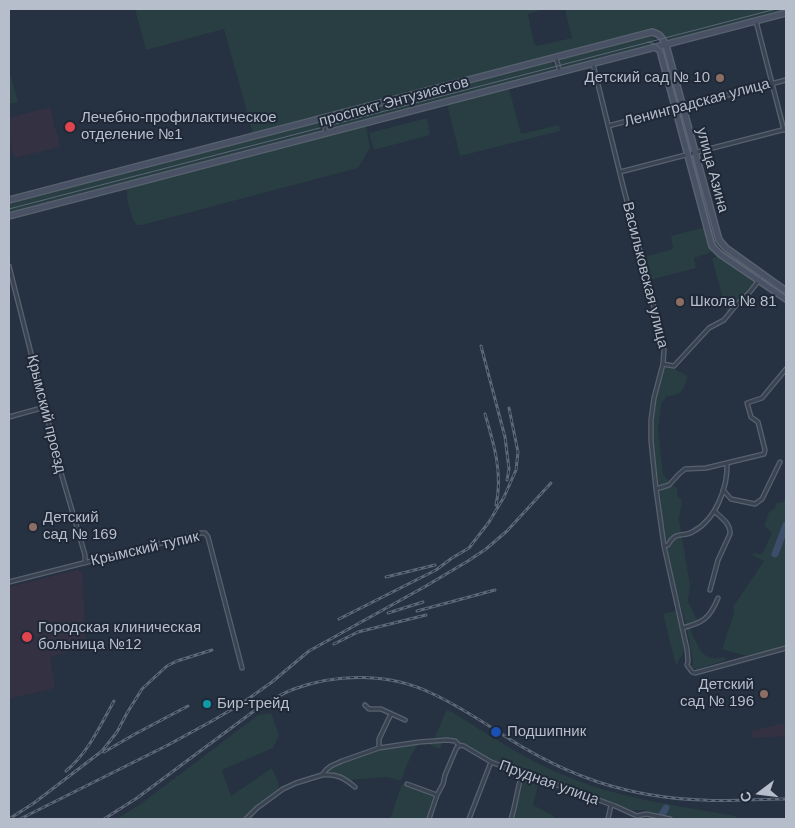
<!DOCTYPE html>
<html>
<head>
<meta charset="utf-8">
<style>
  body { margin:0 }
  #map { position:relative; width:795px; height:828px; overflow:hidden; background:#263141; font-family:Helvetica,sans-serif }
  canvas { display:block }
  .frame { position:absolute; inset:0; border:10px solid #b7becb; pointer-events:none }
  .north { position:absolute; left:735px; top:768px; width:50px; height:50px; -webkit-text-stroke:4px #1f2836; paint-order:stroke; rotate:255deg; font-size:14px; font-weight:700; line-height:20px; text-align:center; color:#b7becb }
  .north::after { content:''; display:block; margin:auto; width:18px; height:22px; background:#b7becb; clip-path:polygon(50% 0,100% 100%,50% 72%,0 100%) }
</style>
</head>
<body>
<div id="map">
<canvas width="795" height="828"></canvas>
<div class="frame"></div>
<div class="north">С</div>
</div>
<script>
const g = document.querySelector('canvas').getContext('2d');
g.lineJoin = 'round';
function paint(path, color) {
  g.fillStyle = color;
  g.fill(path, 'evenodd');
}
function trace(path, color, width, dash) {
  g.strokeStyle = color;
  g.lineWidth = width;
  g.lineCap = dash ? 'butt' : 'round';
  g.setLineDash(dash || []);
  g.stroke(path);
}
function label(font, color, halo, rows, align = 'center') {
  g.font = font + ' Helvetica,sans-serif';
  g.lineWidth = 4;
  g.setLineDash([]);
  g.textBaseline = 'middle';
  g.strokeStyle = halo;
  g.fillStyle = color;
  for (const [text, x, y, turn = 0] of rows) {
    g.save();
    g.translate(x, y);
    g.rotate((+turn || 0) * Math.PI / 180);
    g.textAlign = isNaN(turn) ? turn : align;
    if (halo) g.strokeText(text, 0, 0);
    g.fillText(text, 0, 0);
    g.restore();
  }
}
paint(new Path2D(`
  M50,107L60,147L14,158L9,135V118Z
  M77,570L82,572L86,646L50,657L55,688L9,699V587Z
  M786,723V736L752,738L751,731Z`), '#343242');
paint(new Path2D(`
  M135,9H543L528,14L534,43L537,46L572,38L565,9H786V10L671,41C664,37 663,28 653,28L253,133L224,29L146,50Z
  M648,36C655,37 656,41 652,46L565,68H562L559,62L562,59Z
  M551,62L554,64L555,68L553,71L332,128L328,127L326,123L329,120Z
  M9,69L18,102L9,104Z
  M509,88L521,134L559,125L560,131L460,156L447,104Z
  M427,118L430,135L374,150L369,133Z
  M317,123L320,125L321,128L319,131L9,213V203Z
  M366,125L370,148L359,167L354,169L142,225H137C131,219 126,198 127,189L132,187Z
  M705,227L715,251L694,258L696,268L650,280L644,257L673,249L671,236Z
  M719,255L755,280L756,282L748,292L727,313L712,259Z
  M666,362L673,364L676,370L688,376C683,389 683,396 667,396L661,404L658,430L663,474L672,485L678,489L677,496L682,500L679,519L690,585L688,601L698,622L686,624L674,583L666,544L653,441L652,420L656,400Z
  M786,497V646L746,656L722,649L734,613L733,607L764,561L752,555L754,553L760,554L763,552L772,533L764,526L769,512L775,508L776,503L783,502Z
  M675,611L677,612L685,649L676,666L663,614Z
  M687,629H690C695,638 700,657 712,658C715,659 721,657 724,657L726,659L723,661L697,669L693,668L692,664L693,662Z
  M447,709C487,733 528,762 571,778C623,799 680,806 735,816L739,819H664L651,817L647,810H631L578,792L546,779L520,771L487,758L455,740L447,738L434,739Z
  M271,713L279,735L273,748L222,770L231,796L272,768L278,782L279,787L277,791L255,807L243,819H117L142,803L258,715Z
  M443,741L440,749C435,747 424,742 420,744C413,746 404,774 401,781L388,777L350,780L336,774L326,772V771L332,766L343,762L378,750L412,743Z
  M524,776L539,781L533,805L554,816L553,819H511L522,777Z
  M402,784L434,794L435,797L428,819H390Z`), '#283e42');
trace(new Path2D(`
  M775,554L786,525
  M662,819L661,816L666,808`), '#3b4d6a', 7);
const street = new Path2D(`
  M756,21L784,130
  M556,58L560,72
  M593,64L623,186L648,282L664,350L663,364L654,398L651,420V441L656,489L664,546L687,649L688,661L687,665L692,672L695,673L786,648
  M323,118L326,133
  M608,126L786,80
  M620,172L786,129
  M9,266L62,476L85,555V563
  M663,364L674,366L709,328L724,320L737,304L749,293L760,279
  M9,417L45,407
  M656,489L669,485L679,474L685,469L706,468L764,454L765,450L758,422L751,417L747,403L762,398L786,369
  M723,490L731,499L755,504L762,499L780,462
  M664,546L668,545C677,529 682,539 694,531C716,519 728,487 727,463
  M9,582L201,533H205L208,537L242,668
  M710,590L718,560L730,534C731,524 721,517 714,511
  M682,628C703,623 710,618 718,598
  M365,705L369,709H381L405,720
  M379,748V739L391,714
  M322,775C337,774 343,777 355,787
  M407,784L437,795
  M246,819L257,808L283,789L296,783L322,775L326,770L331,766L342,761L379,748L419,742L447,740L455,741L459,745L464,746L491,762L522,774L546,781L615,806L637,816L646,814L670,819
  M429,819L437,795L443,784L445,775L456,749L459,745
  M469,819L491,762
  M511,819C516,804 517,789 522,774
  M608,819L611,805`);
const secondary = new Path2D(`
  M656,48L660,50L661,54L712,246L720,254L786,299
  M9,200L652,32C660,34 662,37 666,45L719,240L726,248L786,291
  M9,216L786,13`);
trace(street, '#58616e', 5.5);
trace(secondary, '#58616e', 8);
trace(street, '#3a4351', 3);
trace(secondary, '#485264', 5);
trace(new Path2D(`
  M648,42C656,44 661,47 664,54L714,242L722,252L786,296
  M9,209L776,9`), '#5c6778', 1);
const rail = new Path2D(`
  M481,346L505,437L509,469L507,480
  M485,414C494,444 503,474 496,505
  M386,577L435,565
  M417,611L495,590
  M388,613L423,602
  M339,619L436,570L452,558L469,548L489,522L504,497L516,470L518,452L509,408
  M334,644L358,632L426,615
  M104,752L135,734L188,706
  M66,771C88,753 100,726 114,701
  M9,819L34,803L102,751L117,732L127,713L142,689L157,675L167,666L177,661L212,650
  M20,819L168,745L212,721L241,704L272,682L309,651L426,586L468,561L486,549L507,531L551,483
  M104,819L137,798L254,711C267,703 280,694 294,689C337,673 390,673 431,693C462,707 490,727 519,745C544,760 571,773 598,782C632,793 667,799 703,800C731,802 758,799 786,799`);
trace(rail, '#5c6778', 3);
trace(rail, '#1f2836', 1, [4]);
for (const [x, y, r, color] of [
  [720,78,5,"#8d6e63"],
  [70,127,6,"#e0444e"],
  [680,302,5,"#8d6e63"],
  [33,527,5,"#8d6e63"],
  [27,637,6,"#e0444e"],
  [764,694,5,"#8d6e63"],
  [207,704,5,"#0f9aa8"],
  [496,732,6,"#1a4fb4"]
]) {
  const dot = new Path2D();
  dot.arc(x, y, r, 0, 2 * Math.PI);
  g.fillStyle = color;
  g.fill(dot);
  trace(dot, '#1f2836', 2);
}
label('15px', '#b7becb', '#1f2836', [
  ["Детский сад № 10",710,78,"right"],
  ["Лечебно-профилактическое",81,118],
  ["отделение №1",81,135],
  ["Школа № 81",690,302],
  ["Детский",43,518],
  ["сад № 169",43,535],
  ["Городская клиническая",38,628],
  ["больница №12",38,645],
  ["Детский",754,685,"right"],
  ["сад № 196",754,702,"right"],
  ["Бир-трейд",217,704],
  ["Подшипник",507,732]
], 'left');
label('15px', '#b7becb', '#1f2836', [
  ["проспект Энтузиастов",394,102,-15],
  ["Ленинградская улица",697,103,-15],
  ["улица Азина",712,170,75],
  ["Васильковская улица",645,275,76],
  ["Крымский проезд",46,414,76],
  ["Крымский тупик",145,549,-13],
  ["Прудная улица",549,783,20]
]);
</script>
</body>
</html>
